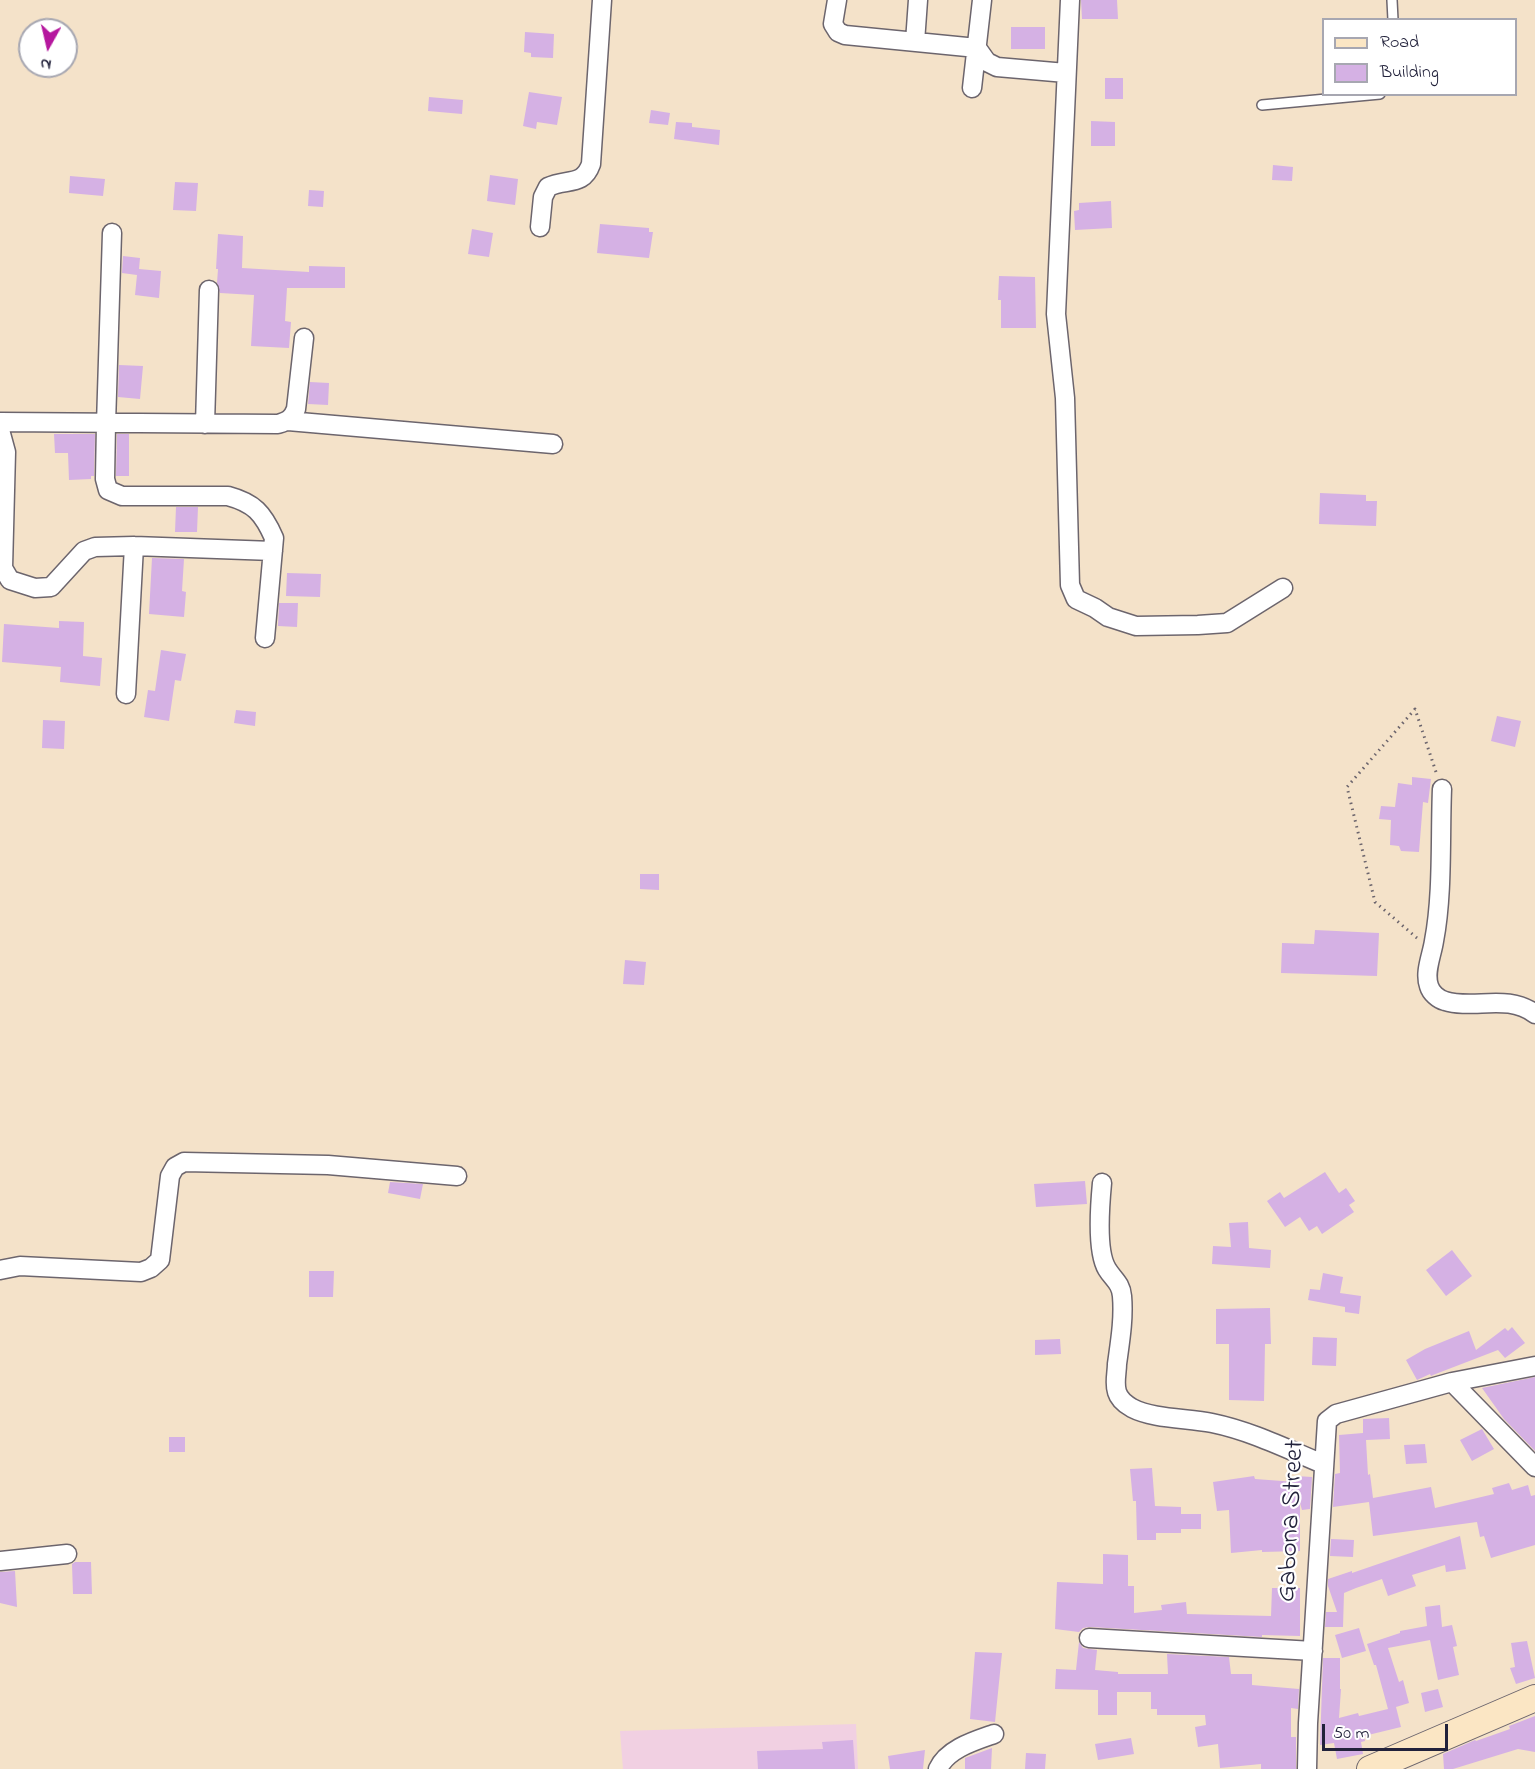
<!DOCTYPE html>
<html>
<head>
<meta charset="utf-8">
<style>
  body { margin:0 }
  #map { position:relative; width:1535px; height:1769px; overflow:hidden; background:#f4e2c9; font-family:"Indie Flower",sans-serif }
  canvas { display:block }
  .legend { position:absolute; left:1322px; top:18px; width:195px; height:78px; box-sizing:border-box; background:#fff; border:2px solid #a7a7b1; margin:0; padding:8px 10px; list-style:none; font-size:18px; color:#22223b }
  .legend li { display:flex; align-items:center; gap:12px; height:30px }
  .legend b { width:30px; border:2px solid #a7a7b1 }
  .north { position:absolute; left:18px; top:18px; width:60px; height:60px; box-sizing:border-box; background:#fff; border:2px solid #a7a7b1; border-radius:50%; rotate:188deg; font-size:16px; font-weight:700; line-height:24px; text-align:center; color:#22223b }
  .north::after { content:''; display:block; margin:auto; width:21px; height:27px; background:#b5179e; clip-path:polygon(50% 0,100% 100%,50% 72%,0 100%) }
  .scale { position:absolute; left:1322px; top:1724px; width:126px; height:27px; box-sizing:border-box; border:3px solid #22223b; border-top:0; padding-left:8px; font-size:18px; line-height:21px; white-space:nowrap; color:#22223b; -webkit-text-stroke:4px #fff; paint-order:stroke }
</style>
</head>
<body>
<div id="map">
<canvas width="1535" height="1769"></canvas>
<ul class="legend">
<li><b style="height:8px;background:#fbe6c4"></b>Road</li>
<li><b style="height:16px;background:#d5b1e4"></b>Building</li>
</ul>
<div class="north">N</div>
<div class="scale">50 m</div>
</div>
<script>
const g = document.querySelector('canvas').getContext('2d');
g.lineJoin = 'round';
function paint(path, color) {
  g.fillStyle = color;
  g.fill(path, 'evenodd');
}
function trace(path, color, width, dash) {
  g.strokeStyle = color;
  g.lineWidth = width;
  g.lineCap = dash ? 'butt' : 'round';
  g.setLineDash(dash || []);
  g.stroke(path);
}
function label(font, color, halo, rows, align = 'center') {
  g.font = font + ' "Indie Flower",sans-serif';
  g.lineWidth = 4.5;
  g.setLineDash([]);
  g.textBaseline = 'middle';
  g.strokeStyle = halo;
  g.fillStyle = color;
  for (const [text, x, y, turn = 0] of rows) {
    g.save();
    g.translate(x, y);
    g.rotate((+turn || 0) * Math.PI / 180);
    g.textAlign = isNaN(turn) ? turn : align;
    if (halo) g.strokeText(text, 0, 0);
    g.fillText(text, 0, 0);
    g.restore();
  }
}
paint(new Path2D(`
  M856,1724L858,1769H623L620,1731Z`), '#f1d0e2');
paint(new Path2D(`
  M1081,0H1117L1118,19H1082Z
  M1011,27H1045V49H1011Z
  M525,32L554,34L553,58L531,57V53L524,52Z
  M1105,78H1123V99H1105Z
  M529,92L562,97L557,125L537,122L536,129L523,126Z
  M429,97L463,100L462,114L428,111Z
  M651,110L670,113L668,125L649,123Z
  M1091,121L1115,122V146H1091Z
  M676,122L692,123V127L720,130L719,145L674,139Z
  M1273,165L1293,167L1292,181L1272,180Z
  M490,175L518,179L515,205L487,201Z
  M70,176L105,179L103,196L69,193Z
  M175,182L198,183L196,211L173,210Z
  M309,190L324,191L323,207L308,206Z
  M1111,201L1112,228L1075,230L1074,211L1079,210V203Z
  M600,224L649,228V232H653L649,258L597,253Z
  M472,229L493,233L489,257L468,254Z
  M218,234L243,236L242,268L309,272V266L345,267V288H287L285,321L291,322L289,348L251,346L254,295L220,293L217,283L218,269H216Z
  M123,256L140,258L139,269L161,271L159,298L135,295L137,275L122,273Z
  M999,276L1035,277L1036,328H1001V300H998Z
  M119,365L143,366L140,399L118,397Z
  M310,382L329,383L328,405L308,404Z
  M54,434H95L94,476H91V479L69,480L68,453H55Z
  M117,434H129V476H116Z
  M1320,493L1366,495V501H1377L1376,526L1319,524Z
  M176,507H198L197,532H175Z
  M152,558L184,559L182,591L186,592L184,617L149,614Z
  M287,573L321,574L320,597L286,596Z
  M279,603H298L297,627L278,626Z
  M59,621L84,622L83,656L102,658L100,686L60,682L61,667L2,662L4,624L59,628Z
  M161,650L186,654L181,681L175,680L169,721L144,717L148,690L155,691Z
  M236,710L256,712L255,726L234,723Z
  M1497,716L1521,721L1515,747L1491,741Z
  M43,720L65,721L64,749L42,748Z
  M1412,777L1431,779L1428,803L1423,802L1419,852L1401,851L1399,846L1390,845L1391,820L1379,819L1381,806L1395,807L1398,783L1412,785Z
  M640,874H659V890L640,889Z
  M1315,930L1379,933L1377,976L1281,973L1282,943L1314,944Z
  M625,960L646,962L644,985L623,984Z
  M1325,1172L1339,1193L1346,1188L1355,1201L1349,1205L1354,1212L1322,1234L1317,1226L1309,1231L1300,1217L1285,1227L1267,1201L1280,1192L1284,1198Z
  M1085,1181L1087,1204L1036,1207L1034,1184Z
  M390,1182L423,1184L420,1199L388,1193Z
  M1248,1222L1249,1248L1271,1250L1270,1268L1212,1264L1213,1246L1231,1247L1229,1223Z
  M1452,1250L1472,1276L1446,1296L1426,1270Z
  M309,1271H334L333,1297H309Z
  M1323,1273L1343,1277L1340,1293L1361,1296L1359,1314L1345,1312V1307L1308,1300L1310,1289L1320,1290Z
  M1270,1308L1271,1344H1265L1264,1401L1229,1400V1344H1216V1309Z
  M1512,1327L1525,1343L1505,1358L1498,1350L1433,1375L1431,1376L1430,1374L1417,1380L1406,1360L1425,1349L1469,1331L1476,1350L1505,1328L1508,1331Z
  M1313,1337L1337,1338L1336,1366L1312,1365Z
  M1060,1339L1061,1354L1035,1355V1340Z
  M1535,1377V1451L1504,1419L1482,1388Z
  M1389,1418L1390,1439L1366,1440L1368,1475L1370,1474L1373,1498L1431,1487L1435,1508L1494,1494L1492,1488L1509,1483L1512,1490L1528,1485L1531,1496L1535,1495V1545L1491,1558L1484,1536L1480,1537L1477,1522L1373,1536L1369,1502L1333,1507L1335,1474L1340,1473L1339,1435L1363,1433V1419Z
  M1482,1429L1494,1449L1472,1461L1460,1440Z
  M169,1437H185V1452H169Z
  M1425,1444L1427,1463L1406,1464L1404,1445Z
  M1152,1468L1155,1506L1181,1507V1514H1201V1529H1181V1533H1156V1540H1137L1136,1501H1133L1130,1469Z
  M1254,1476L1255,1479L1296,1482V1476L1312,1477L1310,1509L1302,1510L1300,1503V1551L1262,1552V1550L1231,1553L1229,1510L1217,1511L1213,1482Z
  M1460,1536L1466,1569L1446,1572L1445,1565L1412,1575L1416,1586L1388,1596L1382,1579L1356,1588L1344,1593L1343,1627H1325L1326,1612H1337L1328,1586V1579L1352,1571V1573Z
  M1331,1539L1354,1540L1353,1557L1330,1556Z
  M1103,1554L1128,1555V1586H1134V1613L1162,1610L1161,1605L1186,1602L1187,1614L1271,1616L1272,1588H1300V1636L1262,1635V1637L1090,1627L1083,1628L1079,1632L1055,1629L1057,1582L1103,1584Z
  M75,1562H91L92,1594H73L72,1564Z
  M15,1571L17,1607L0,1603V1572Z
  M1440,1605L1442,1627L1452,1625L1457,1646L1453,1647L1459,1675L1438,1680L1430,1640L1388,1648L1399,1682L1403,1680L1409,1703L1396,1707L1401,1727L1364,1736L1365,1741L1361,1742L1363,1754L1337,1759L1334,1743L1320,1745L1323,1658H1340V1689H1341L1339,1718L1358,1713L1359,1716L1388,1709L1376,1665H1374L1367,1644L1400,1633V1631L1427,1626L1425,1607Z
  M1359,1628L1366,1651L1342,1658L1335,1635Z
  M1527,1641L1535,1678L1516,1684L1510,1668L1515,1667L1511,1643Z
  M1079,1642L1083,1648L1097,1650L1095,1670L1118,1672V1674H1168L1167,1654L1229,1657L1231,1674H1252V1685L1299,1689L1298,1709L1291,1708V1737H1296V1769H1261V1764L1220,1768L1218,1744L1198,1747L1195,1727L1206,1725L1205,1715H1157V1709H1151V1692H1117V1715H1098V1690L1055,1689L1056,1669L1076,1670Z
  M975,1652L1002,1653L995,1722L970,1719Z
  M1438,1689L1443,1707L1425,1712L1421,1693Z
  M1535,1716V1752L1518,1749L1453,1769H1444L1443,1754L1475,1740L1476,1741L1510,1729L1509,1726Z
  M1131,1738L1134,1754L1098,1760L1095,1744Z
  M853,1740L855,1769H758L757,1751L823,1749L822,1742Z
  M992,1748L991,1769H965V1758Z
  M925,1750L923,1769H890L888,1756Z
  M1026,1753L1046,1754L1045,1769H1025Z`), '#d5b1e4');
const lane = new Path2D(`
  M1392,0L1393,20
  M1262,105L1380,94`);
const street = new Path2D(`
  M837,0L833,24L838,32L845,35L977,48L987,62L997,67L1066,73
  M1070,0L1056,314L1065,398L1070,585L1076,599L1095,608L1108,617L1136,626L1198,625L1227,623L1283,588
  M915,42L918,0
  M972,88L982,0
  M540,227L543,197L548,187C566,178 583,187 591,164L602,0
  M112,233L106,424L105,479L108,490L122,496H228C254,503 263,513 274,538L265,638
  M288,421L553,444
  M0,422L278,424C288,421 292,419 296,409L304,338
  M205,424L209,290
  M0,430L6,452L3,568L10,580L35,588L51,587L84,551L95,547L134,546L273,551
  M126,694L134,546
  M1442,789C1440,838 1443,894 1434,941C1432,955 1424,972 1429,986C1431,993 1438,999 1445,1001C1473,1010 1508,993 1535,1014
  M1102,1183C1100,1204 1096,1251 1107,1269C1113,1279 1121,1283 1122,1296C1124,1319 1120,1342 1117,1364C1117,1373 1114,1383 1117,1392C1119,1399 1125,1404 1132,1408C1153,1419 1188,1418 1212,1423C1251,1431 1287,1449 1323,1464
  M0,1270L20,1266L141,1272L151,1268L160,1260L170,1176L175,1167L184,1162L328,1165L457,1176
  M1452,1382L1535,1467
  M0,1561L67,1554
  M1089,1638L1313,1651
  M938,1769C947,1749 974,1741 994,1734
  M1307,1769L1308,1723L1327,1421L1336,1414L1452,1382L1535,1366`);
const secondary = new Path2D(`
  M1370,1769L1535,1698`);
trace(lane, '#6c656d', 12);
trace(street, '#6c656d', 21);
trace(secondary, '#6c656d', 28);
trace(new Path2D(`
  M1417,938L1375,902L1347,787L1415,709L1436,772`), '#6c656d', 3, [1.5, 4.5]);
trace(lane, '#fff', 9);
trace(street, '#fff', 18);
trace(secondary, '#fbe6c4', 26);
label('27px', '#22223b', '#fff', [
  ["Gabona Street",1293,1521,-87]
]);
</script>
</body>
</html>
